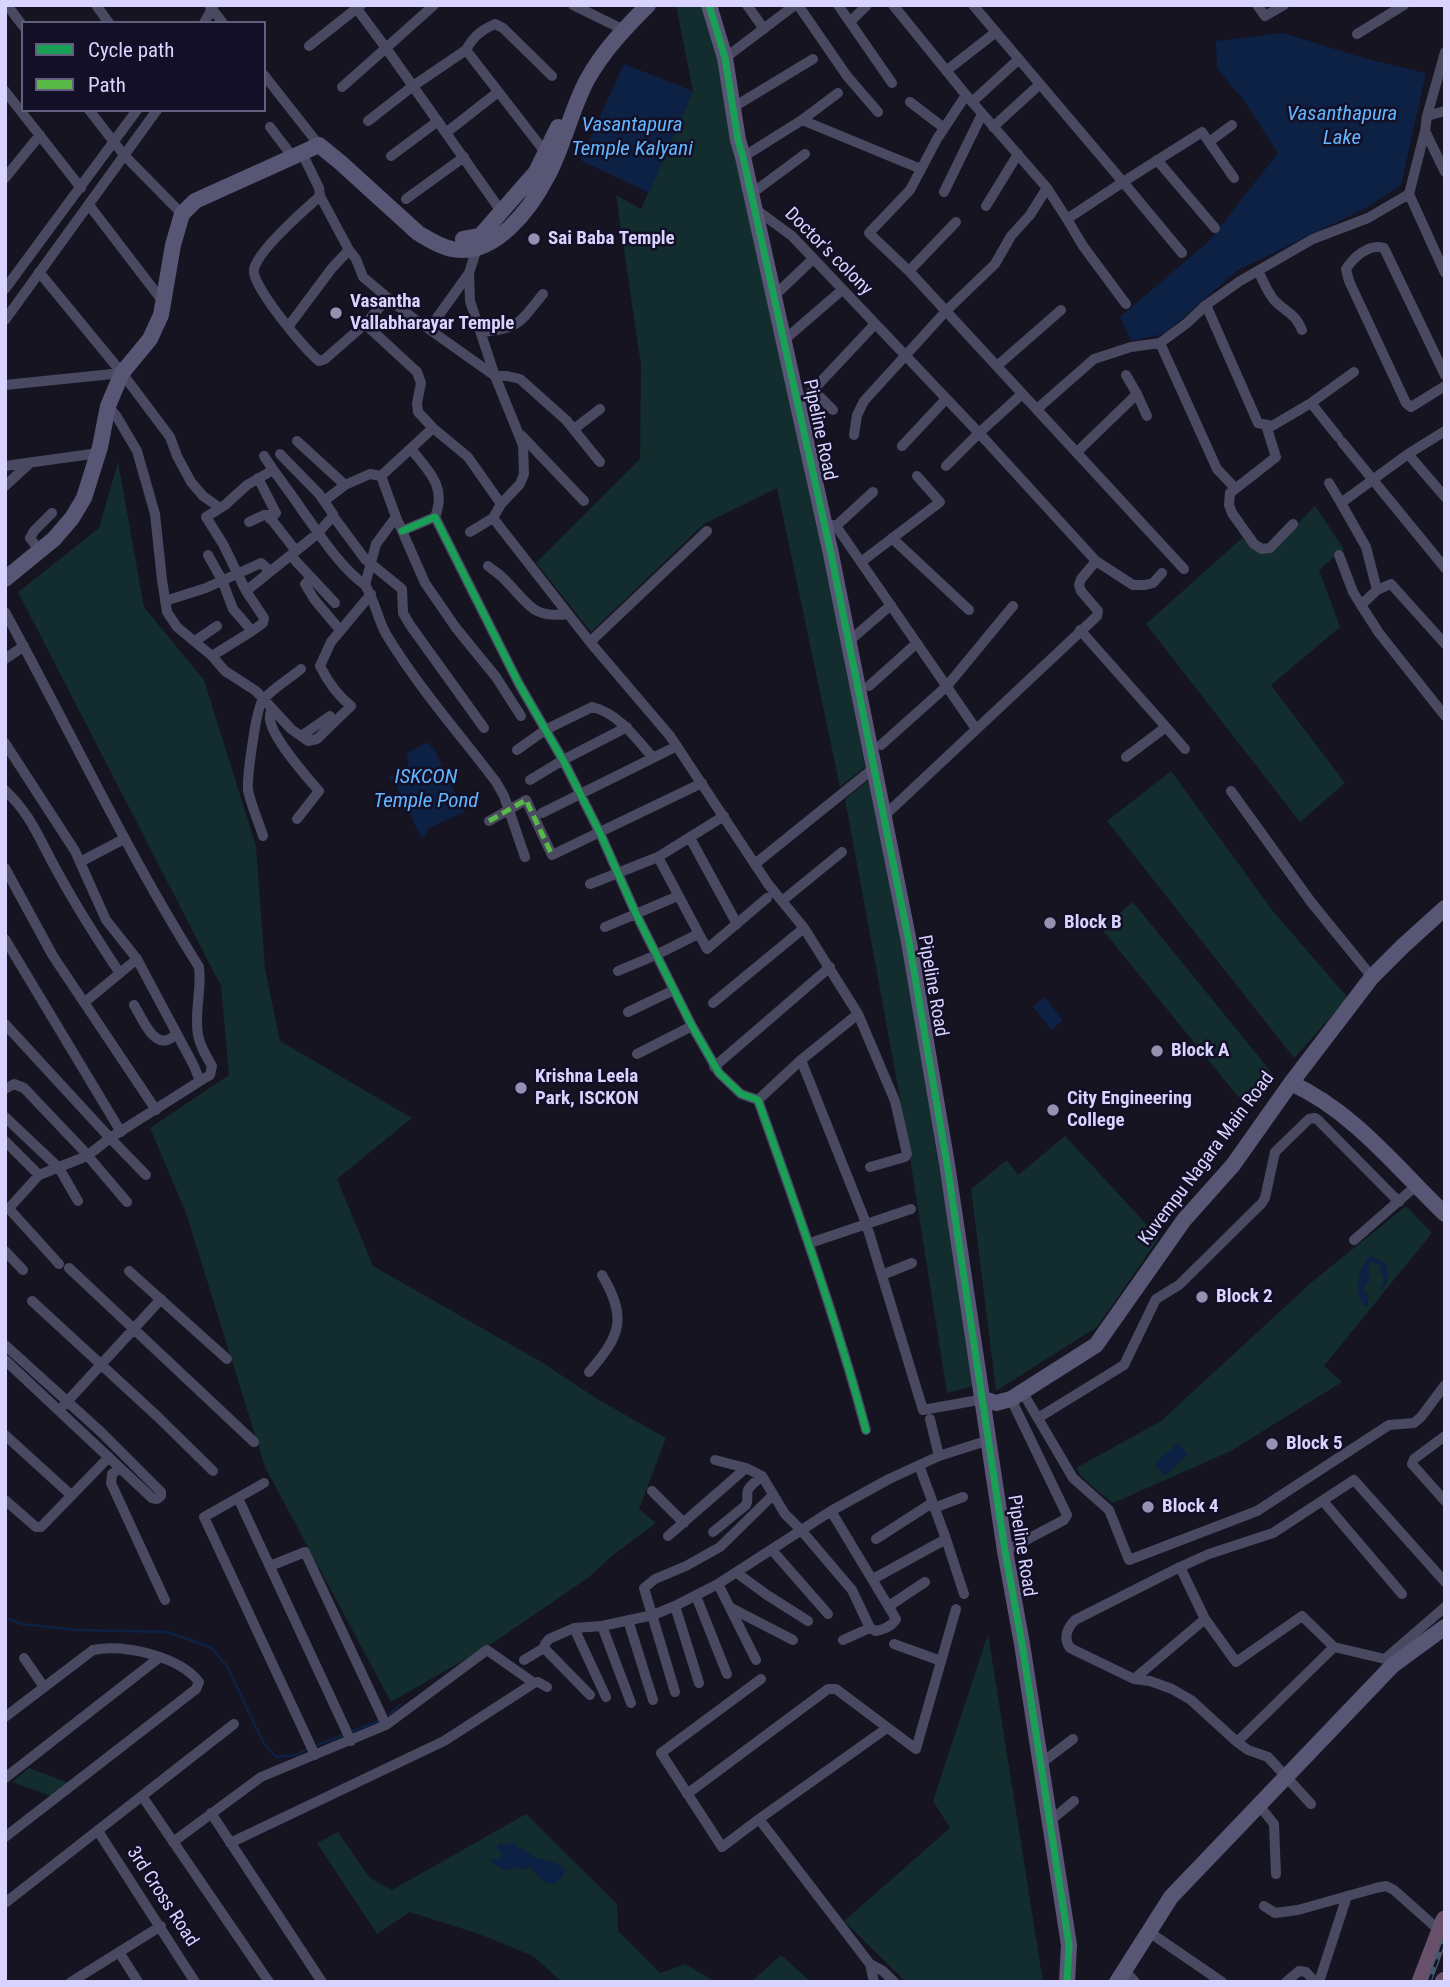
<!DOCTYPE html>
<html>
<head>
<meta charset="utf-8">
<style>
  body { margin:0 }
  #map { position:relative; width:1450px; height:1987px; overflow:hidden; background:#161421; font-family:"Roboto Condensed",sans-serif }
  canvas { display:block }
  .frame { position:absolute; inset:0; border:7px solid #d9d4ff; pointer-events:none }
  .legend { position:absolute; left:21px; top:21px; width:245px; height:91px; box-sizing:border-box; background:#130f26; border:2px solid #625e7d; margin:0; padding:9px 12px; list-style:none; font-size:21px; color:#d9d4ff }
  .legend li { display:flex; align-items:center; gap:14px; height:35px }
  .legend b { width:35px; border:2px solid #625e7d }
</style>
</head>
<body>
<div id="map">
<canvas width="1450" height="1987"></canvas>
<div class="frame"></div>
<ul class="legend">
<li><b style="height:9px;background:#1a9f57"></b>Cycle path</li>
<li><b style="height:9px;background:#58b947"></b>Path</li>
</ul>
</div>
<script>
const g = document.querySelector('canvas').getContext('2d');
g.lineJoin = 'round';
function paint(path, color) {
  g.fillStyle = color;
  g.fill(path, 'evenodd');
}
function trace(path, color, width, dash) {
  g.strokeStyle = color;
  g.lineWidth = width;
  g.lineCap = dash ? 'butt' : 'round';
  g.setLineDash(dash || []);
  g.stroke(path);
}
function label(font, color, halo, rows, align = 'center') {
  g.font = font + ' "Roboto Condensed",sans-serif';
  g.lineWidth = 5;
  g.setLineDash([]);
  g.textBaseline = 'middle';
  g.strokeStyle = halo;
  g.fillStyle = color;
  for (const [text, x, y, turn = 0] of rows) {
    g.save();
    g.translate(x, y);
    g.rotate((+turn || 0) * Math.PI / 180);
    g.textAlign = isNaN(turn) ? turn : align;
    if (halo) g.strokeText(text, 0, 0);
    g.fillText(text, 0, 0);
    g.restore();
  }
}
paint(new Path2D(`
  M676,5H705L807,461L865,767L840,787L777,488L704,524L591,632L536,563L640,459L641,365L616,195L641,209L693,91Z
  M118,462L144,607L204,680L256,846L265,969L280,1041L412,1118L337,1179L373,1266L543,1363L599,1400L666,1438L639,1509L656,1523L613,1555L589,1577L490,1645L391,1702L265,1467L186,1213L150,1128L229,1075L221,986L18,592L99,528Z
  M1315,506L1344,549L1319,570L1340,627L1271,685L1345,783L1300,822L1146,624L1250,531L1268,554Z
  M1171,771L1272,910L1348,998L1294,1058L1107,821Z
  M869,780L905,961L975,1386L947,1393L903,1114L845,799Z
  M1133,902L1272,1073L1240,1099L1101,928Z
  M1065,1136L1159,1238L1097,1327L996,1391L971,1189L1007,1160L1018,1175Z
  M1406,1206L1432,1233L1324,1366L1342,1382L1231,1451L1113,1503L1094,1488L1081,1476L1076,1468L1161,1421L1313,1281Z
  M988,1634L1043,1982H906L844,1921L950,1828L933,1801Z
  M29,1768L69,1783L51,1796L12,1782Z
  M526,1814L617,1904L618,1931L660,1973L685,1964L716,1982H562L533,1956L479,1934L410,1912L377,1934L317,1843L338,1832L370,1878L392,1890Z
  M781,1955L811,1982H751Z`), '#132c2d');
paint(new Path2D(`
  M1283,33L1367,59L1426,73L1401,185L1368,207L1238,270L1164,334L1131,341L1120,317L1209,241L1278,153L1243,99L1217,69L1216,41Z
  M624,64L693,91L649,193L580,160Z
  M427,742L434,749L464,812L429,828L422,840L395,783L389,776L400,777C407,771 411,763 406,754Z
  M1044,997L1063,1020L1052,1030L1033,1007Z
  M1370,1255L1386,1264L1388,1281L1382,1290L1380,1285L1383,1284V1275L1380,1274L1381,1266L1370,1262L1368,1272L1370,1273L1369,1282L1365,1283L1364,1293L1368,1294V1306H1364C1353,1290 1358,1270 1370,1255Z
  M1178,1443L1188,1454L1165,1476L1154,1464Z
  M515,1843L517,1848L524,1849L534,1857L556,1863L566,1869C555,1895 542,1882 531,1867L521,1870L516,1867L506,1871L494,1865L491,1859L498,1858L501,1855V1852L497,1850L498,1844Z`), '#0d2144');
trace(new Path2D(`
  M5,1618L22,1624L77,1630L167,1632L210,1647L227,1666L263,1742L276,1757L296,1755L307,1749
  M389,1715L400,1705
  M353,1731L379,1721
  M318,1745L343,1735`), '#0d2144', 2.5);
trace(new Path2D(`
  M7,5L23,26
  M96,5L109,23
  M209,5L223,23
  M434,5L386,48L501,211
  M573,5L624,30
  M747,5L764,29
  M798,5L847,76L878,112
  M838,5L892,83
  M893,5L966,95L937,139L910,190L869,233L909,271L1184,569
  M1257,5L1265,16L1284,5
  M850,22L867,5
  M204,23L214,5
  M1357,34L1404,5
  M309,46L361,5
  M1445,52L1427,116L1425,131L1409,194L1445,273
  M725,58L795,5
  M946,71L996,32
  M264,75L319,145
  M342,87L386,48L354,5
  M5,91L81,188
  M966,95L1047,188L1067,219L1123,182L973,5
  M910,102L944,128
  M972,102L1019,59
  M732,108L813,59
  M89,110L124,155L182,214
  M1427,116L1445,111
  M802,120L838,93
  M368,121L413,86L466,50
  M270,127L293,157
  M993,127L1040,84
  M1425,131L1445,172
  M447,132L498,92
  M1209,142L1232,125
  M545,152L466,50C473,37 481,30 495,24L503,28L552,76
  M302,153L319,188L320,196L349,250L356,259L363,277L388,298L365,324L417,372L421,383L417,403L418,412L433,428
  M391,156L438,121
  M743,157L802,120L921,169
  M1157,160L1215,228
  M5,178L40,135
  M944,192L982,114
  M751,194L805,154
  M320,196C304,210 258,250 254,269C250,284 305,350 319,361L325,359L365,324
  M406,199L464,157
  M89,205L164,303
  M986,206L1018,154
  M754,208L792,236L979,433L1096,561L1133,585H1145L1153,583L1162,573
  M1067,219L1083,246L1126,304
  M1182,253L1123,182L1202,132L1234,178
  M909,271L956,222
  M1258,271C1263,280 1268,294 1275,301C1287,313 1295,313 1302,330
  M39,272L122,373L170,437L177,456L191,482L203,496L220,508
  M5,289L137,110
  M774,296L813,259
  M388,298L409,315L495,376H507L520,379L566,420L600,462
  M1206,305L1258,423L1272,426L1311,403L1354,372
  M5,320L157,110
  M288,327L332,268L349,250
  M429,329L469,273
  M481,332C520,329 520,322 543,294
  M783,341L842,290
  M997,366L1061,310
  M1445,375L1384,248C1369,243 1354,257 1346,269L1349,281L1406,403L1411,407L1445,386
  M5,385L122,373
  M813,390L833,410
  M1137,394L1147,416
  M1311,403L1338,437
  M108,406L117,417L137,451L155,514L162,580L167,612L177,627L212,656L225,671L256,691L291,729L308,741L317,739L351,706C338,696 328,682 320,666L331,642L371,594
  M798,406L875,324
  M1037,409L1094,359L1131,347L1160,343
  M1266,425L1276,457L1230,493L1229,505L1232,513L1254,544L1262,549L1270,548L1293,524
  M574,429L600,409
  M521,435L584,501
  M854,435L857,415L864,401L946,311L995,264L1011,236L1030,215L1047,188
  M297,441L345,485
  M1342,442L1445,568
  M902,446L946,399
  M411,449C429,471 447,487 435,517
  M1077,452L1137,394L1126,375
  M280,454L319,494L333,514V516L365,559L402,589L403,613L410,625L484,728
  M1408,454L1445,497
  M264,456C276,475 290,492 302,510C320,535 340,567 365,585
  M5,466L99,453
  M946,466L979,433L1022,394
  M381,476L396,517L425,583L456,628L496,677L521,716
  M258,478L276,513L270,519
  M1329,483L1341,503L1408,454L1445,431
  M5,486L30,463
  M1235,488L1217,469L1160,343L1187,323L1206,305L1240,281L1313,239L1368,218L1409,194
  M324,501L345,485L370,474L381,476L433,428L468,457L501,504
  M1341,503L1366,547L1377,590
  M396,517L376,544L365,585C375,600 377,618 386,634C418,687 459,733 496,782L504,796L525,857
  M493,518L590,642L670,736L768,884L804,928L858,1014L895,1101L907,1154L905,1157L870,1167
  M249,522L264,515H268L296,551
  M824,523L836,526L976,729
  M836,526L873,492
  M402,531L435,517L519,684L563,760L600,833L636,914L692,1026L719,1073L741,1094L758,1100C797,1209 836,1318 866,1430
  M470,532L493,518L501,504L520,484L524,474L523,445L495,376L470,301L469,273L479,242
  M892,538L969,610
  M40,551L30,538L34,531L52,513
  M208,555L222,580L233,609L252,631L212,656
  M1339,555L1353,592L1361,605
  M291,556L335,603
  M861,562L940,502L917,476
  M488,566C494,571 501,575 506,581C528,603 532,619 568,614
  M311,578L305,584L314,599L340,630
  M246,591L223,544L206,517L225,505L247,485L273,470
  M165,601L206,588L261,563L270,571
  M5,612C70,730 127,853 199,967C202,990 194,1012 198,1035C200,1046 206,1056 212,1066L210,1075L200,1081
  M1080,630L1166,727
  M252,631L263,623L264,618L246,591L317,534L333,516
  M195,641L217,626
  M590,642L707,531
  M848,642L891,605
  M1445,644L1391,584L1377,590L1361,605L1379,633L1445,716
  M5,659L24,646
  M869,686L917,643
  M271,709C271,712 269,717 270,720C273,739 306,776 319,791L297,819
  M301,736L330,716
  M5,743L75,851L106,920L137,959L194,1066L200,1081L110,1138L87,1156L39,1175L11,1206V1211L59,1264
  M881,745L947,686L1013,606
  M517,750L545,730L592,707C618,713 636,738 653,758
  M1126,757L1166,727L1185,749
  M530,780L563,760L627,727
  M5,790C32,816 39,839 57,871C76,906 97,939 119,972
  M1231,791L1311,902L1372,977
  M542,813L677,746
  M884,816L1097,616L1098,611L1081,591L1079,585L1081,579L1096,561
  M489,821L526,800L552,855L702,783
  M263,836C258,820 251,805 248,790C247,778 256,707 263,700C273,688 289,679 301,669
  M690,838L737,924
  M658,857L707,949L767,898
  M80,862L124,839
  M755,864L874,768
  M5,868L53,956L156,1110
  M590,884L658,857L724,816
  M782,901L842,852
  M605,927L678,896
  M5,939L121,1132
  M618,971L656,955L698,934
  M85,1002L137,959
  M713,1003L804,928
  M134,1005C141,1016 152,1045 167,1040C171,1039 174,1036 177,1034
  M628,1012L674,990
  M5,1024L110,1138L146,1175
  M637,1054L692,1026
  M801,1060L866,1223L923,1410L984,1399
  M714,1067L830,967
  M5,1089L14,1084L24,1088L82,1149L127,1202
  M758,1100L801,1060L858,1014
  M5,1117L59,1168L78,1201
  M5,1141L39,1175
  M1354,1240L1417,1185
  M810,1243L911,1209
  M5,1251L23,1270
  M69,1268L254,1442
  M129,1271L227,1359
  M882,1275L912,1263
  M32,1301L158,1417L213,1471
  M5,1345L101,1432L161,1492V1496L157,1499L152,1498L5,1360
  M589,1372C620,1336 628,1319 602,1275
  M1023,1393L1073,1478L1109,1510L1129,1560L1257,1511L1389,1425L1414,1423L1421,1417L1445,1385
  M64,1405L161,1299
  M1038,1418L1124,1365L1156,1299L1179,1285L1262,1203L1265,1198L1275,1152L1309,1119L1315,1118L1318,1120L1399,1202
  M930,1419L939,1456
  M5,1435L71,1495
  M1445,1436L1414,1459L1412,1464L1445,1501
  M715,1460L746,1468L762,1476L785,1514L801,1530L852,1590L870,1628L876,1631C884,1629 891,1627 896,1619L831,1511
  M120,1468L112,1474L111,1483L165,1600
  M264,1483L204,1517L315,1755
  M652,1491L684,1523
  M238,1498L351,1741
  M5,1500L36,1527H41L109,1457
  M1323,1501L1402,1594
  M934,1508L963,1497
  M713,1532L746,1505C749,1499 746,1496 748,1490C750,1485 758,1480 762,1476
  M668,1536L746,1468
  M876,1539L932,1503
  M946,1539L964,1594
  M772,1550L828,1614
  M1005,1551L1064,1520L1067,1515L1011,1399
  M270,1566L305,1552L386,1725
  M1180,1567L1075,1620C1067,1628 1063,1638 1070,1648L1134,1679L1150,1681L1172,1689L1191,1700L1237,1742L1334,1647
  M737,1573L767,1595L808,1621
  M873,1579L946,1539L919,1465
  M1445,1582L1354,1480L1273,1533L1209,1554L1180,1567L1205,1619L1236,1662L1302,1616L1334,1647L1385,1659L1445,1607
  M718,1584L756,1660
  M696,1596L727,1674
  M675,1606L699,1683
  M889,1606L925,1582
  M731,1608L793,1640
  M628,1620L653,1700
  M602,1626L631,1703
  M574,1628L606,1697
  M843,1640L870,1628
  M894,1644L941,1661
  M24,1658L44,1687
  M524,1660L544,1648
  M761,1679L661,1753L722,1847L759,1819L870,1964L883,1971L894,1982
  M1134,1679L1205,1619
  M675,1692L644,1588L655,1579L686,1566L720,1547L773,1495
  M590,1695L544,1648L545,1644L549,1639L574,1628L602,1626L653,1615L675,1606L718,1584L831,1511L889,1479L939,1456L989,1440
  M5,1717L93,1650C124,1644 179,1656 199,1682L196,1689L5,1837
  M1237,1742L1248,1750L1268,1757L1311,1804
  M1040,1764L1073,1739
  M5,1778L160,1657
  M687,1794L828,1689H836L916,1749L956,1609
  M142,1796L269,1982
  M1258,1804L1274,1824L1276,1874
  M211,1813L322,1982
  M759,1819L887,1728
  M1049,1822L1074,1801
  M98,1831L195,1982
  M173,1842L261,1777L386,1725L487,1650L534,1683L538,1682L547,1687
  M230,1843L444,1741L534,1683
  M5,1903L234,1724
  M1264,1906L1275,1913L1298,1910L1376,1888L1386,1886L1394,1890L1440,1931
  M1149,1932L1222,1982
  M119,1952L138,1982
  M870,1964L874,1982
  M1124,1969L1135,1982
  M71,1982L161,1926
  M1286,1982L1299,1971L1306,1972L1315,1982
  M1319,1982L1347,1896`), '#4a4962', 10);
trace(new Path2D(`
  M709,5L725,58L738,140L743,157L831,554L909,942L947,1164L1005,1551L1022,1644L1069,1945L1067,1982
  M463,239L480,236L536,172L558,127
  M5,579L54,539L72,518L84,498L100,447L108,406L122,373L150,339L161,315L173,245L182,214L195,201L319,145L341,163L418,233C428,239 440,247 452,249C495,258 531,208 548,175C564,145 571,110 587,80C603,51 625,28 648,5
  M1291,1083C1354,1112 1396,1167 1445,1214
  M984,1399L996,1403L1011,1399L1096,1345L1184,1220L1233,1165L1291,1083L1372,977L1403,946L1445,908
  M1117,1982L1171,1897L1393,1665L1445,1627`), '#575674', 16);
trace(new Path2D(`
  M1421,1982L1445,1920
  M1444,1982L1445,1981`), '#67516a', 19);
const rail = new Path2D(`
  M1429,1982L1445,1938`);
trace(rail, '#43596b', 5);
trace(rail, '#130f26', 2.5, [8]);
trace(new Path2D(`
  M489,821L526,800L552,855`), '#58b947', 5, [10, 5]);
trace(new Path2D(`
  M709,5L725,58L738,140L743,157L831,554L909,942L947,1164L1005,1551L1022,1644L1069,1945L1067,1982
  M402,531L435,517L519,684L563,760L600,833L636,914L692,1026L719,1073L741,1094L758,1100C797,1209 836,1318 866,1430`), '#1a9f57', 7);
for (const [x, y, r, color] of [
  [534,239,7,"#9591b1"],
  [336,313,7,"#9591b1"],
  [1050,923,7,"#9591b1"],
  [1157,1051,7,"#9591b1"],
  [521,1088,7,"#9591b1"],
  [1053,1110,7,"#9591b1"],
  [1202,1297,7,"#9591b1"],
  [1272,1444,7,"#9591b1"],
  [1148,1507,7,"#9591b1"]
]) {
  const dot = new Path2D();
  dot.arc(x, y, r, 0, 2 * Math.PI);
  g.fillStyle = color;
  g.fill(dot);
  trace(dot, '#130f26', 2.5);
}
label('bold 19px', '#d9d4ff', '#130f26', [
  ["Sai Baba Temple",548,239],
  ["Vasantha",350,302],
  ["Vallabharayar Temple",350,324],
  ["Block B",1064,923],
  ["Block A",1171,1051],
  ["Krishna Leela",535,1077],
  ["Park, ISCKON",535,1099],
  ["City Engineering",1067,1099],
  ["College",1067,1121],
  ["Block 2",1216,1297],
  ["Block 5",1286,1444],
  ["Block 4",1162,1507]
], 'left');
label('19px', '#d9d4ff', '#130f26', [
  ["Doctor's colony",828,252,45],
  ["Pipeline Road",819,430,78],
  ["Pipeline Road",932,986,80],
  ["Kuvempu Nagara Main Road",1207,1159,-53],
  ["Pipeline Road",1021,1546,81],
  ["3rd Cross Road",162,1897,57]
]);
label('italic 21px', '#62b6ff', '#130f26', [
  ["Vasanthapura",1342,115],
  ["Lake",1342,139],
  ["Vasantapura",632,126],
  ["Temple Kalyani",632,150],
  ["ISKCON",426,778],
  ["Temple Pond",426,802]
]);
</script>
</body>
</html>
